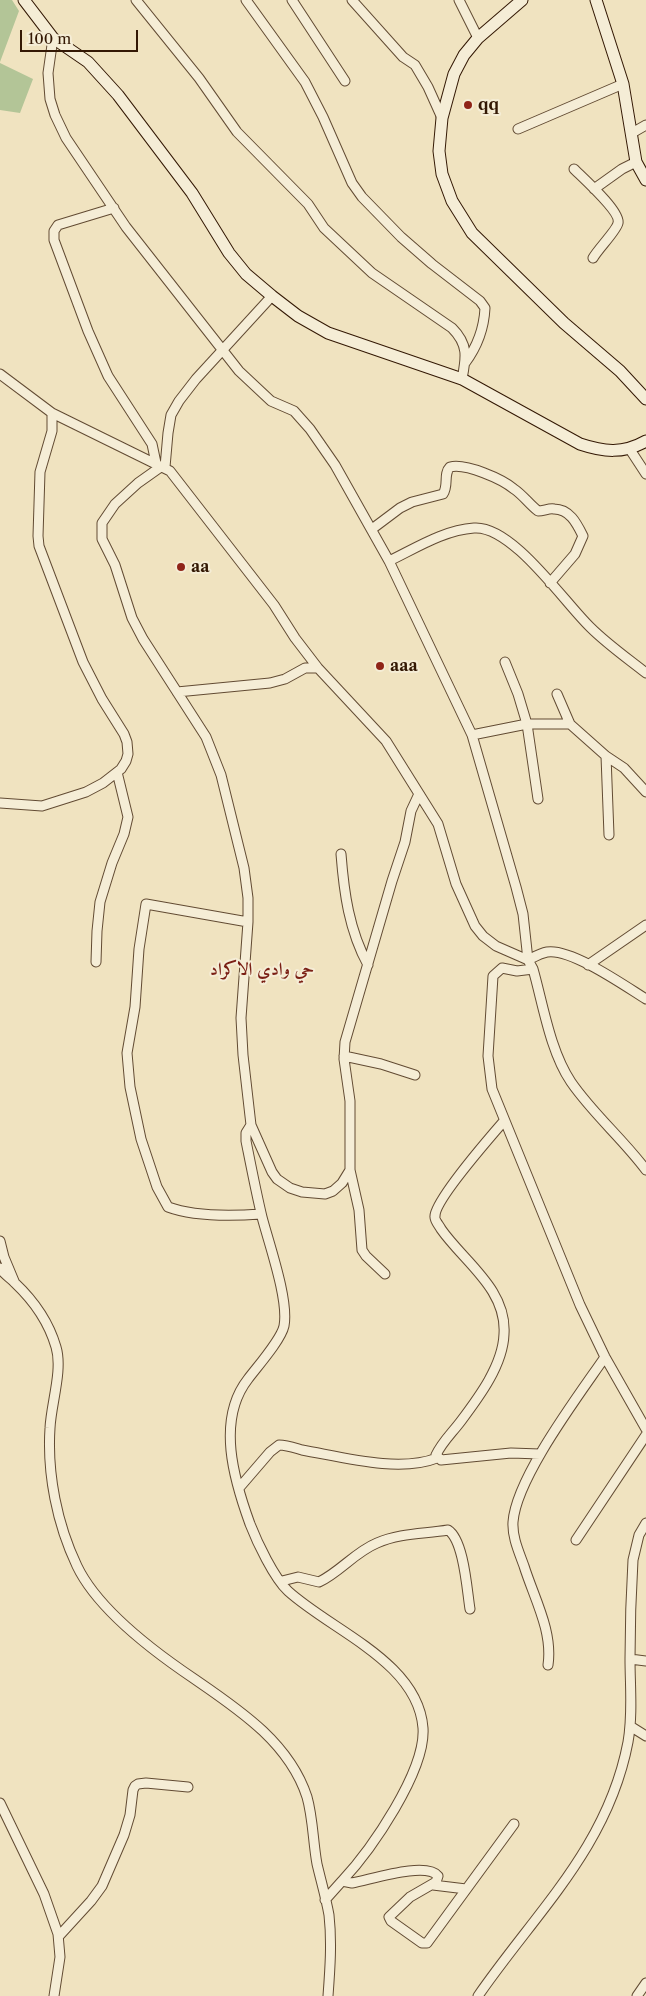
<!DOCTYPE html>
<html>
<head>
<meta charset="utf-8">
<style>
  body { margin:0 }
  #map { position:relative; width:646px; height:1996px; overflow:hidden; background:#f0e3c0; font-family:"Libre Caslon Text",serif }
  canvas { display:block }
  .scale { position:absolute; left:20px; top:30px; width:118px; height:22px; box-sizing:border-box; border:2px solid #331804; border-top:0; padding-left:6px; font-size:15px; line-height:18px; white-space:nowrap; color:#331804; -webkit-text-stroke:4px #f5edd6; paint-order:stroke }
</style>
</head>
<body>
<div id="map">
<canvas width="646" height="1996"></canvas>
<div class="scale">100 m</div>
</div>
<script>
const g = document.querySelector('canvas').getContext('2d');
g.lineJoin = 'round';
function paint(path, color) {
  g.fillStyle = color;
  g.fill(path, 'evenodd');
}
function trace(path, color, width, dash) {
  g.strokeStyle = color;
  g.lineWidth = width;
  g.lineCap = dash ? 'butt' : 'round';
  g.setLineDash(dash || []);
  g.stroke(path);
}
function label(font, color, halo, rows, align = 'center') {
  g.font = font + ' "Libre Caslon Text",Amiri,serif';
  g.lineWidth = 4;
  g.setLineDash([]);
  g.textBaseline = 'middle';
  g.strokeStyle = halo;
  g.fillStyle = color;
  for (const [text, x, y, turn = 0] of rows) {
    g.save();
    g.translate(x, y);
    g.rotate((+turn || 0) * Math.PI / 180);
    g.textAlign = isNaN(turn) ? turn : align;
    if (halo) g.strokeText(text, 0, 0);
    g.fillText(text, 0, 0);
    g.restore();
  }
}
paint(new Path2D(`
  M0,0H12L19,11L0,62Z
  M0,63L33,79L20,113L0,110Z`), '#b3c597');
const street = new Path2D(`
  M136,0L199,78L237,132L308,204L324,228L372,273L452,328C469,345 466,358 462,379
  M246,0L305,82L323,117L352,183L362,197L401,237L432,264L480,301L485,308C484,328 477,347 465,363
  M292,0L345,81
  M352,0L403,57L415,65L428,87L442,118
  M459,0L478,38
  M53,38L48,73L50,99L55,115L66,138L126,227L239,371L271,401L294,411L310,429L335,465L389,561L472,735L516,887L523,914L528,960L533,969C543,1004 550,1051 571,1082C593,1114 623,1139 646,1170
  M518,129L623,84
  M632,133L646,125
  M574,169C583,178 621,212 618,223C617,230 598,249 593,258
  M594,189L622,169L636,162
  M114,208L58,225L54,231V240L88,331L108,376L152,444L156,463
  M0,374L52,413L170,471L274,605L295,638L318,668L386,741L438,824L456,884L475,926L483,936L496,946L528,960C534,957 541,953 547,952C571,948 625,986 646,999
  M629,448L646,474
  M162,466L138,483L115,504L102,523V539L115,565L132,618L143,639L206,737L221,775L244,868L248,898V922L241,1018L243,1055L251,1125L272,1172L277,1179L290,1188L302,1192L325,1194L333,1191L342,1183L350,1170V1101L344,1059L345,1042L392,881L405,842L411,811L418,796L420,795
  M165,467L168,433L171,415L179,401L196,379L272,296
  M372,529L400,508L412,502L443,494C449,485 443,474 450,467C466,463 502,479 514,489C523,495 529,504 538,511C544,511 549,508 554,509C570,509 577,524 583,536L575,554L550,583
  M389,561C416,548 444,530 474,528C512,525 564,602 590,627C607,644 627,658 646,673
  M505,662L518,694L527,724L538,799
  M177,692L270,683L285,679L305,668H318
  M557,694L570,724
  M472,735L527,724H570L606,756L624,768L646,792
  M606,756L609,835
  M0,803L42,806L86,792L103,783L121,769L126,761L128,754L127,742L124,734L102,699L83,662L39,546L38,536L40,472L52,431V413
  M341,854C344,893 349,930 368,965
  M248,922L146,904L139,949L135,1007L127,1053L130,1087L141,1139L157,1187L168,1207C195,1217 233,1216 261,1214
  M96,962L97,931L100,902L112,863L124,834L128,817L117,772
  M588,965L646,925
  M533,969L517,971L502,968L493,976L488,1056L492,1089L580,1305L605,1357L646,1429
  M344,1056L381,1064L415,1075
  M504,1121C491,1136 435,1200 435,1216C434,1220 439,1225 441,1229C464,1262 507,1289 504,1334C503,1365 479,1397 461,1421C452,1433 442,1442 436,1455L441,1460L511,1453L540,1454
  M251,1125L246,1133V1141C251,1166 256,1192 262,1217C269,1244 289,1300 284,1326C281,1340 257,1367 248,1379C216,1420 234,1480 250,1524C257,1542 274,1578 288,1591C332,1631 418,1662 423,1728C426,1771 371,1850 342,1881
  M350,1170L359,1210L362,1250L366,1256L385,1274
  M0,1241L4,1257L14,1281
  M0,1268C4,1275 10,1277 15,1283C33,1300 49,1323 56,1347C63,1370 51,1404 50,1428C47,1474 57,1524 77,1566C98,1610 153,1651 193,1678C238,1709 289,1742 307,1797C313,1818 313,1842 317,1864C321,1881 326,1898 329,1915C332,1942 330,1969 328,1996
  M239,1488L270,1452L279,1445C287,1445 295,1448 302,1450C342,1457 399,1473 437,1458
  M576,1540L646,1435
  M282,1581L298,1577L319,1582C340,1572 355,1552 377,1543C400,1533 424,1534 448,1530C464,1540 467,1591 470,1609
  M630,1659L646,1661
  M548,1665C553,1631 534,1598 524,1566C519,1552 512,1537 513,1522C516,1478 579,1395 605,1357
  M630,1726L646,1736
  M0,1803L44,1894L58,1934L60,1957L54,1996
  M433,1885L466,1889
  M325,1900L342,1881L352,1883C370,1880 426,1861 438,1876L436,1882L410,1897L389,1917L391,1921L422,1943H427L514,1824
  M59,1936L91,1901L102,1886L124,1835L130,1815L133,1790L135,1786L138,1784L146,1783L188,1787
  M478,1996C536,1912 608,1847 628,1742C633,1714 630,1686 630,1659C630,1626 631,1593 633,1560L639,1535L646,1523
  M637,1996L646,1983`);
const secondary = new Path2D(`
  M24,0L53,38L88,62L118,95L192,193L229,253L246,274L272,296L298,316L328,333L462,379L580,444C604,452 623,454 646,441
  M522,0L478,38L464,55L454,74L442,118L439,151L442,174L452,201L472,233L564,323L620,371L646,399
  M596,0L623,84L636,162L646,180`);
trace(street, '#624b33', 11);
trace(secondary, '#331804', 13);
trace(street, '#f5edd6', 9);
trace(secondary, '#f5edd6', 11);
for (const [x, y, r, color] of [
  [468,105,5,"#8f2418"],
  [181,567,5,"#8f2418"],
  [380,666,5,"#8f2418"]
]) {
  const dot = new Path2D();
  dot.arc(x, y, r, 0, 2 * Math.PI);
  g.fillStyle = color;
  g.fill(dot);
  trace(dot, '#f5edd6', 2);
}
label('bold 16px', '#331804', '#f5edd6', [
  ["qq",478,105],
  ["aa",191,567],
  ["aaa",390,666]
], 'left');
label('bold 18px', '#7a1f14', '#f5edd6', [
  ["حي وادي الاكراد",262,970]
]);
</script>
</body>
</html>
